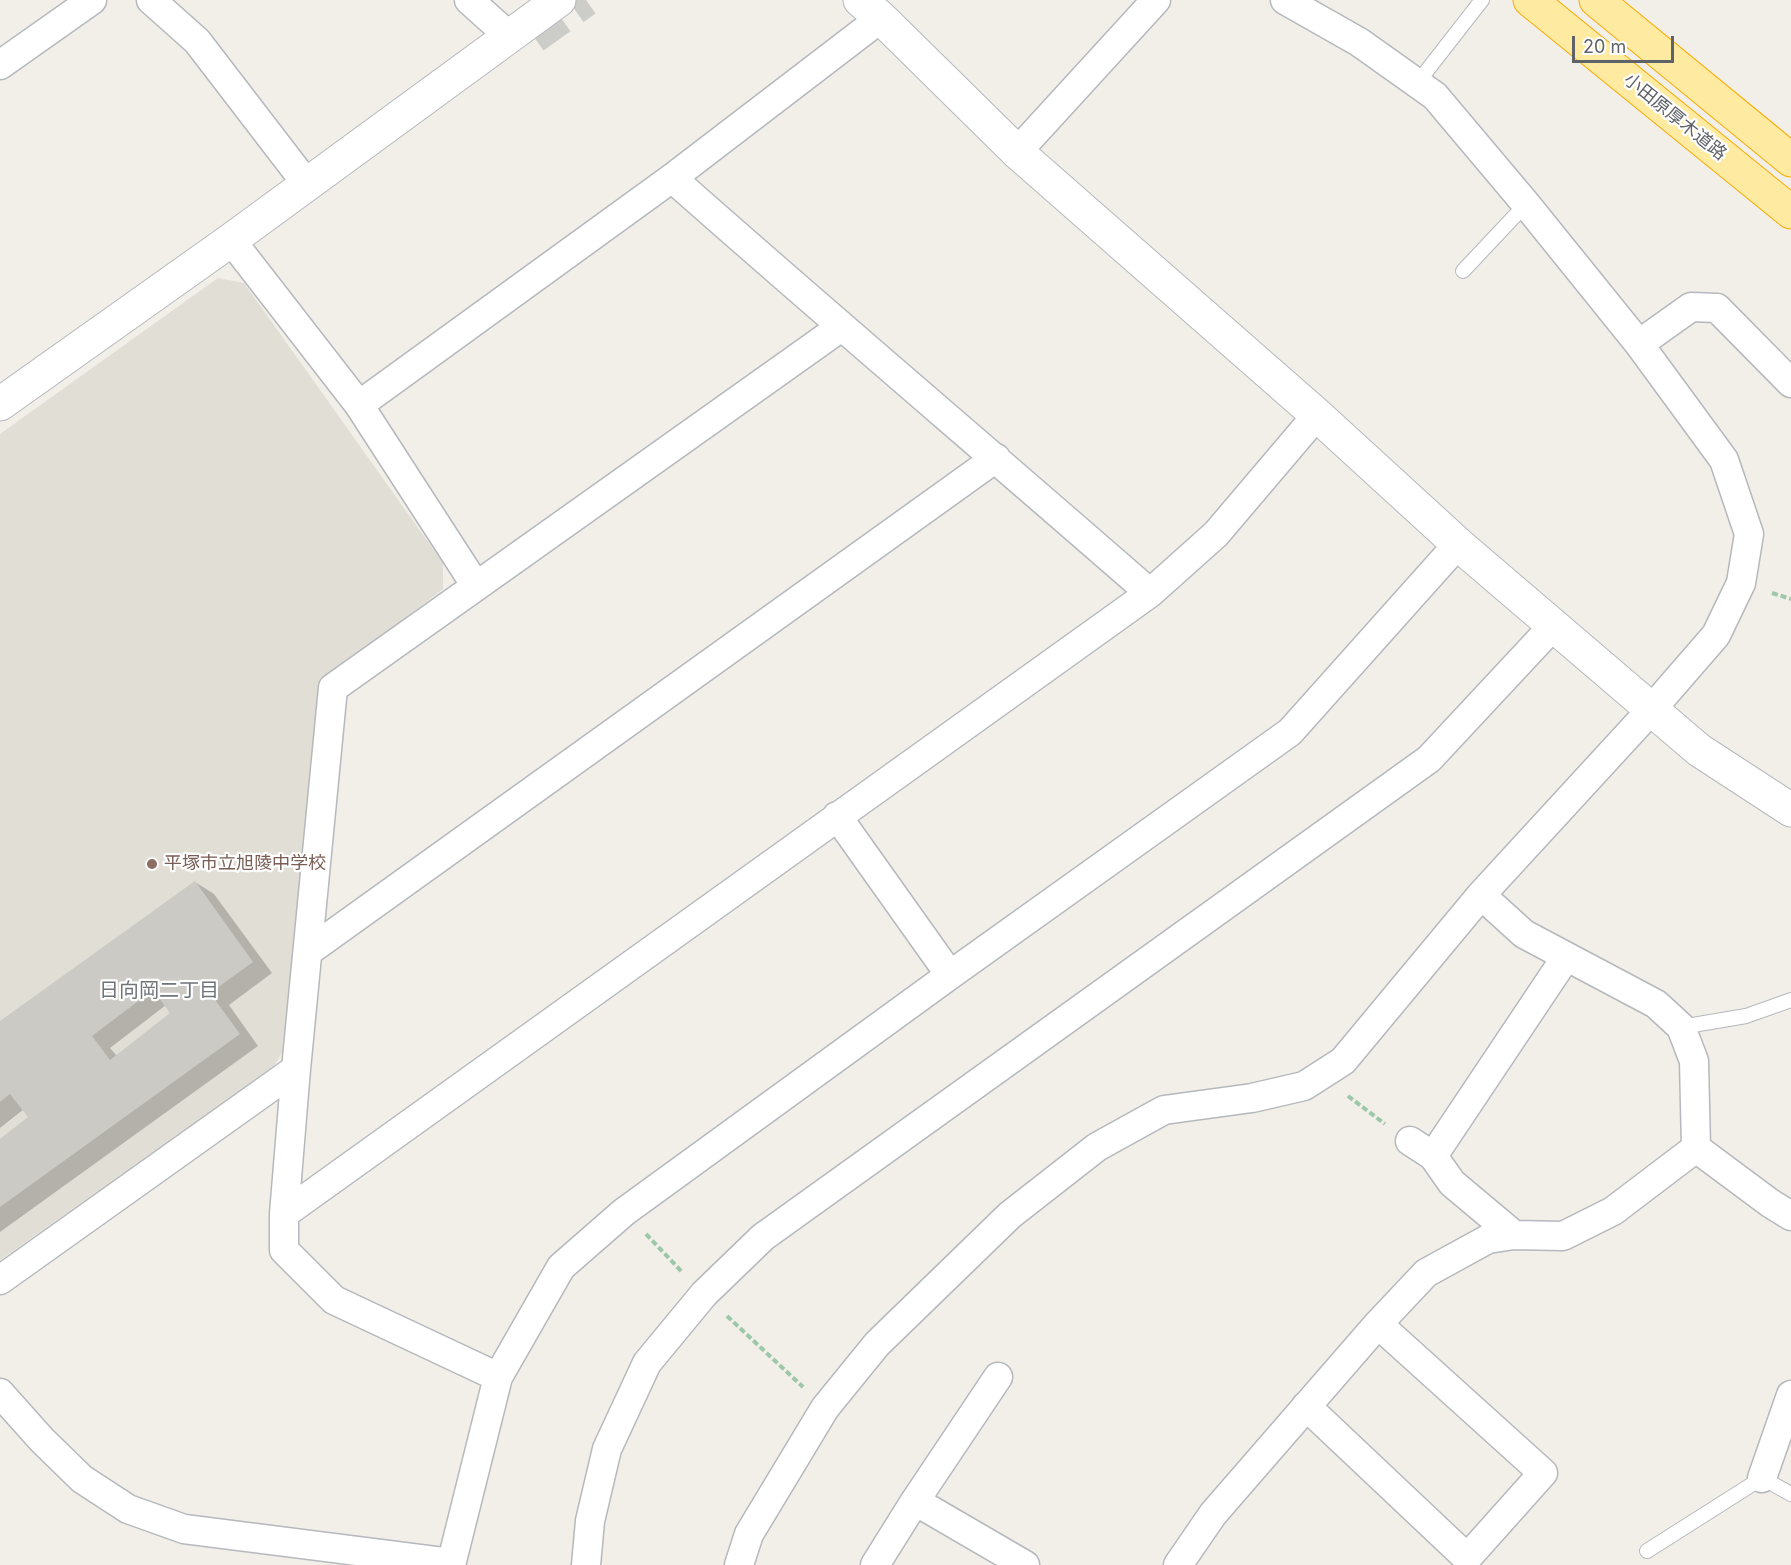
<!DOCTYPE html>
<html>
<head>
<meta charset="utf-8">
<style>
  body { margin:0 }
  #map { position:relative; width:1791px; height:1565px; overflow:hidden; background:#f1efe8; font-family:Inter,sans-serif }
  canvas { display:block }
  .scale { position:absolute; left:1572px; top:36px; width:102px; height:27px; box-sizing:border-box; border:3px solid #5f6368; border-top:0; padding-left:8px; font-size:18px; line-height:21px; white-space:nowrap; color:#5f6368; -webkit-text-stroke:4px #fff; paint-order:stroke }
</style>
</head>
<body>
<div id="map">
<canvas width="1791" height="1565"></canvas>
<div class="scale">20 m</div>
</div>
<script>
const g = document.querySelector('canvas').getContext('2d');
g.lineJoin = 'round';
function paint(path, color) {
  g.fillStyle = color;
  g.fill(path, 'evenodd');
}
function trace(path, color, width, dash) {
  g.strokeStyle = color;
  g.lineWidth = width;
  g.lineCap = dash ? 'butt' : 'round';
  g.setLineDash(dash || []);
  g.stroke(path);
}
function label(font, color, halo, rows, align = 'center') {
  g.font = font + ' Inter,"Noto Sans JP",sans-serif';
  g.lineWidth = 4.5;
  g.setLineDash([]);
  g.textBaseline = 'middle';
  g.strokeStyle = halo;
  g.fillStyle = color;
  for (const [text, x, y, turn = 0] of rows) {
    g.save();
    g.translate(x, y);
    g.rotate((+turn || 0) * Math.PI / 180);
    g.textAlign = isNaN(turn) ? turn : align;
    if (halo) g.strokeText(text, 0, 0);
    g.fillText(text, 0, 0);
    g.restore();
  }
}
paint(new Path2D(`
  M218,278L244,283L443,563V589L320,683L287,1044L273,1068L0,1260V434Z`), '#e1ded6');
paint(new Path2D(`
  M195,882L214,894L272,973L229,1005L258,1046L0,1232V1141L30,1117L24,1109L0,1128V1023ZM166,1005L173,1013L117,1056L110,1048Z`), '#0003');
paint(new Path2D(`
  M195,881L253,962L210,993L240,1034L0,1207V1139L28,1117L10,1094L0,1102V1021ZM153,990L170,1013L110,1060L92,1036Z`), '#cccac5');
trace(new Path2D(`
  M534,37L586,0`), '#ccccc8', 33, [33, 16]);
const service = new Path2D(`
  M1418,82L1482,0
  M1463,271L1526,204
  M1681,1027L1746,1016L1791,1000
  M1647,1551L1762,1478L1791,1494`);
const minor = new Path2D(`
  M151,0L197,41L306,183
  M469,0L509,36
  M0,65L92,0
  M1017,152L1156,0
  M672,178C830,318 991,454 1150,593
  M231,240L359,405L476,586
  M1639,344L1691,307L1717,308L1791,383
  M359,405L672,178L881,18
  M837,816L950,975
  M1481,895L1524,934L1656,1004L1681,1027L1694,1061L1696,1148
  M309,951L996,458
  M1410,1141L1433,1156L1452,1183L1514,1235
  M1696,1148L1770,1203L1791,1216
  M1433,1156L1566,957
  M284,1214L1150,593L1216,534L1317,415
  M0,1280L296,1069
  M498,1377L334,1300L284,1250V1214L296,1069L333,688L841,327
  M0,1393L42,1440L82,1479L128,1509L184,1529L451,1563
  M1306,1406L1467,1558L1543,1473L1378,1324
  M1762,1478L1791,1395
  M915,1501L1025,1565
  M451,1565L498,1377L561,1267L624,1212L950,975L1290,732L1458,544
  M586,1565L590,1521L607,1449L647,1363L704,1294L763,1237L1429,759L1554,625
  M739,1565L749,1534L825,1408L877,1344L1010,1215L1097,1147L1164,1110L1252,1098L1304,1086L1343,1061L1481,895L1651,710L1716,635L1741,583L1749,534L1724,460L1639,344L1526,204L1435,96L1359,42L1285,0
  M875,1565L915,1501L998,1377
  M1178,1565L1213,1514L1378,1324L1426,1273L1488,1239L1514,1235L1563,1236L1613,1211L1696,1148`);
const tertiary = new Path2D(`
  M860,0L881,18L1017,152L1317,415L1458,544L1699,750L1791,810
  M0,404L231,240L559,0`);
const trunk = new Path2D(`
  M1530,0L1791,212
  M1596,0L1791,160`);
trace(service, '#b5b8bc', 16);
trace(minor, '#b5b8bc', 31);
trace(tertiary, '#b5b8bc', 35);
trace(trunk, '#f9ab00', 35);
trace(new Path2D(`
  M1772,593L1791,599
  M1348,1096L1385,1124
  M646,1234L682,1272
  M727,1316L803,1387`), '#9cc7a9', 4, [6, 3]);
trace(service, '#fff', 14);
trace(minor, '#fff', 28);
trace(tertiary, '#fff', 33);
trace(trunk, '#feeaa1', 33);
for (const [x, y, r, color] of [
  [152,864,6,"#8d6e63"]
]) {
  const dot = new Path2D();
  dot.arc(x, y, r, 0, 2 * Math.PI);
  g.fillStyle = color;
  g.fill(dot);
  trace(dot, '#fff', 2);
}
label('18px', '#5f6368', '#fff', [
  ["小田原厚木道路",1675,117,39]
]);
label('18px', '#785e54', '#fff', [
  ["平塚市立旭陵中学校",164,864]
], 'left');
label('20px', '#70757a', '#fff', [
  ["日向岡二丁目",159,991]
]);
</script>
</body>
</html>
